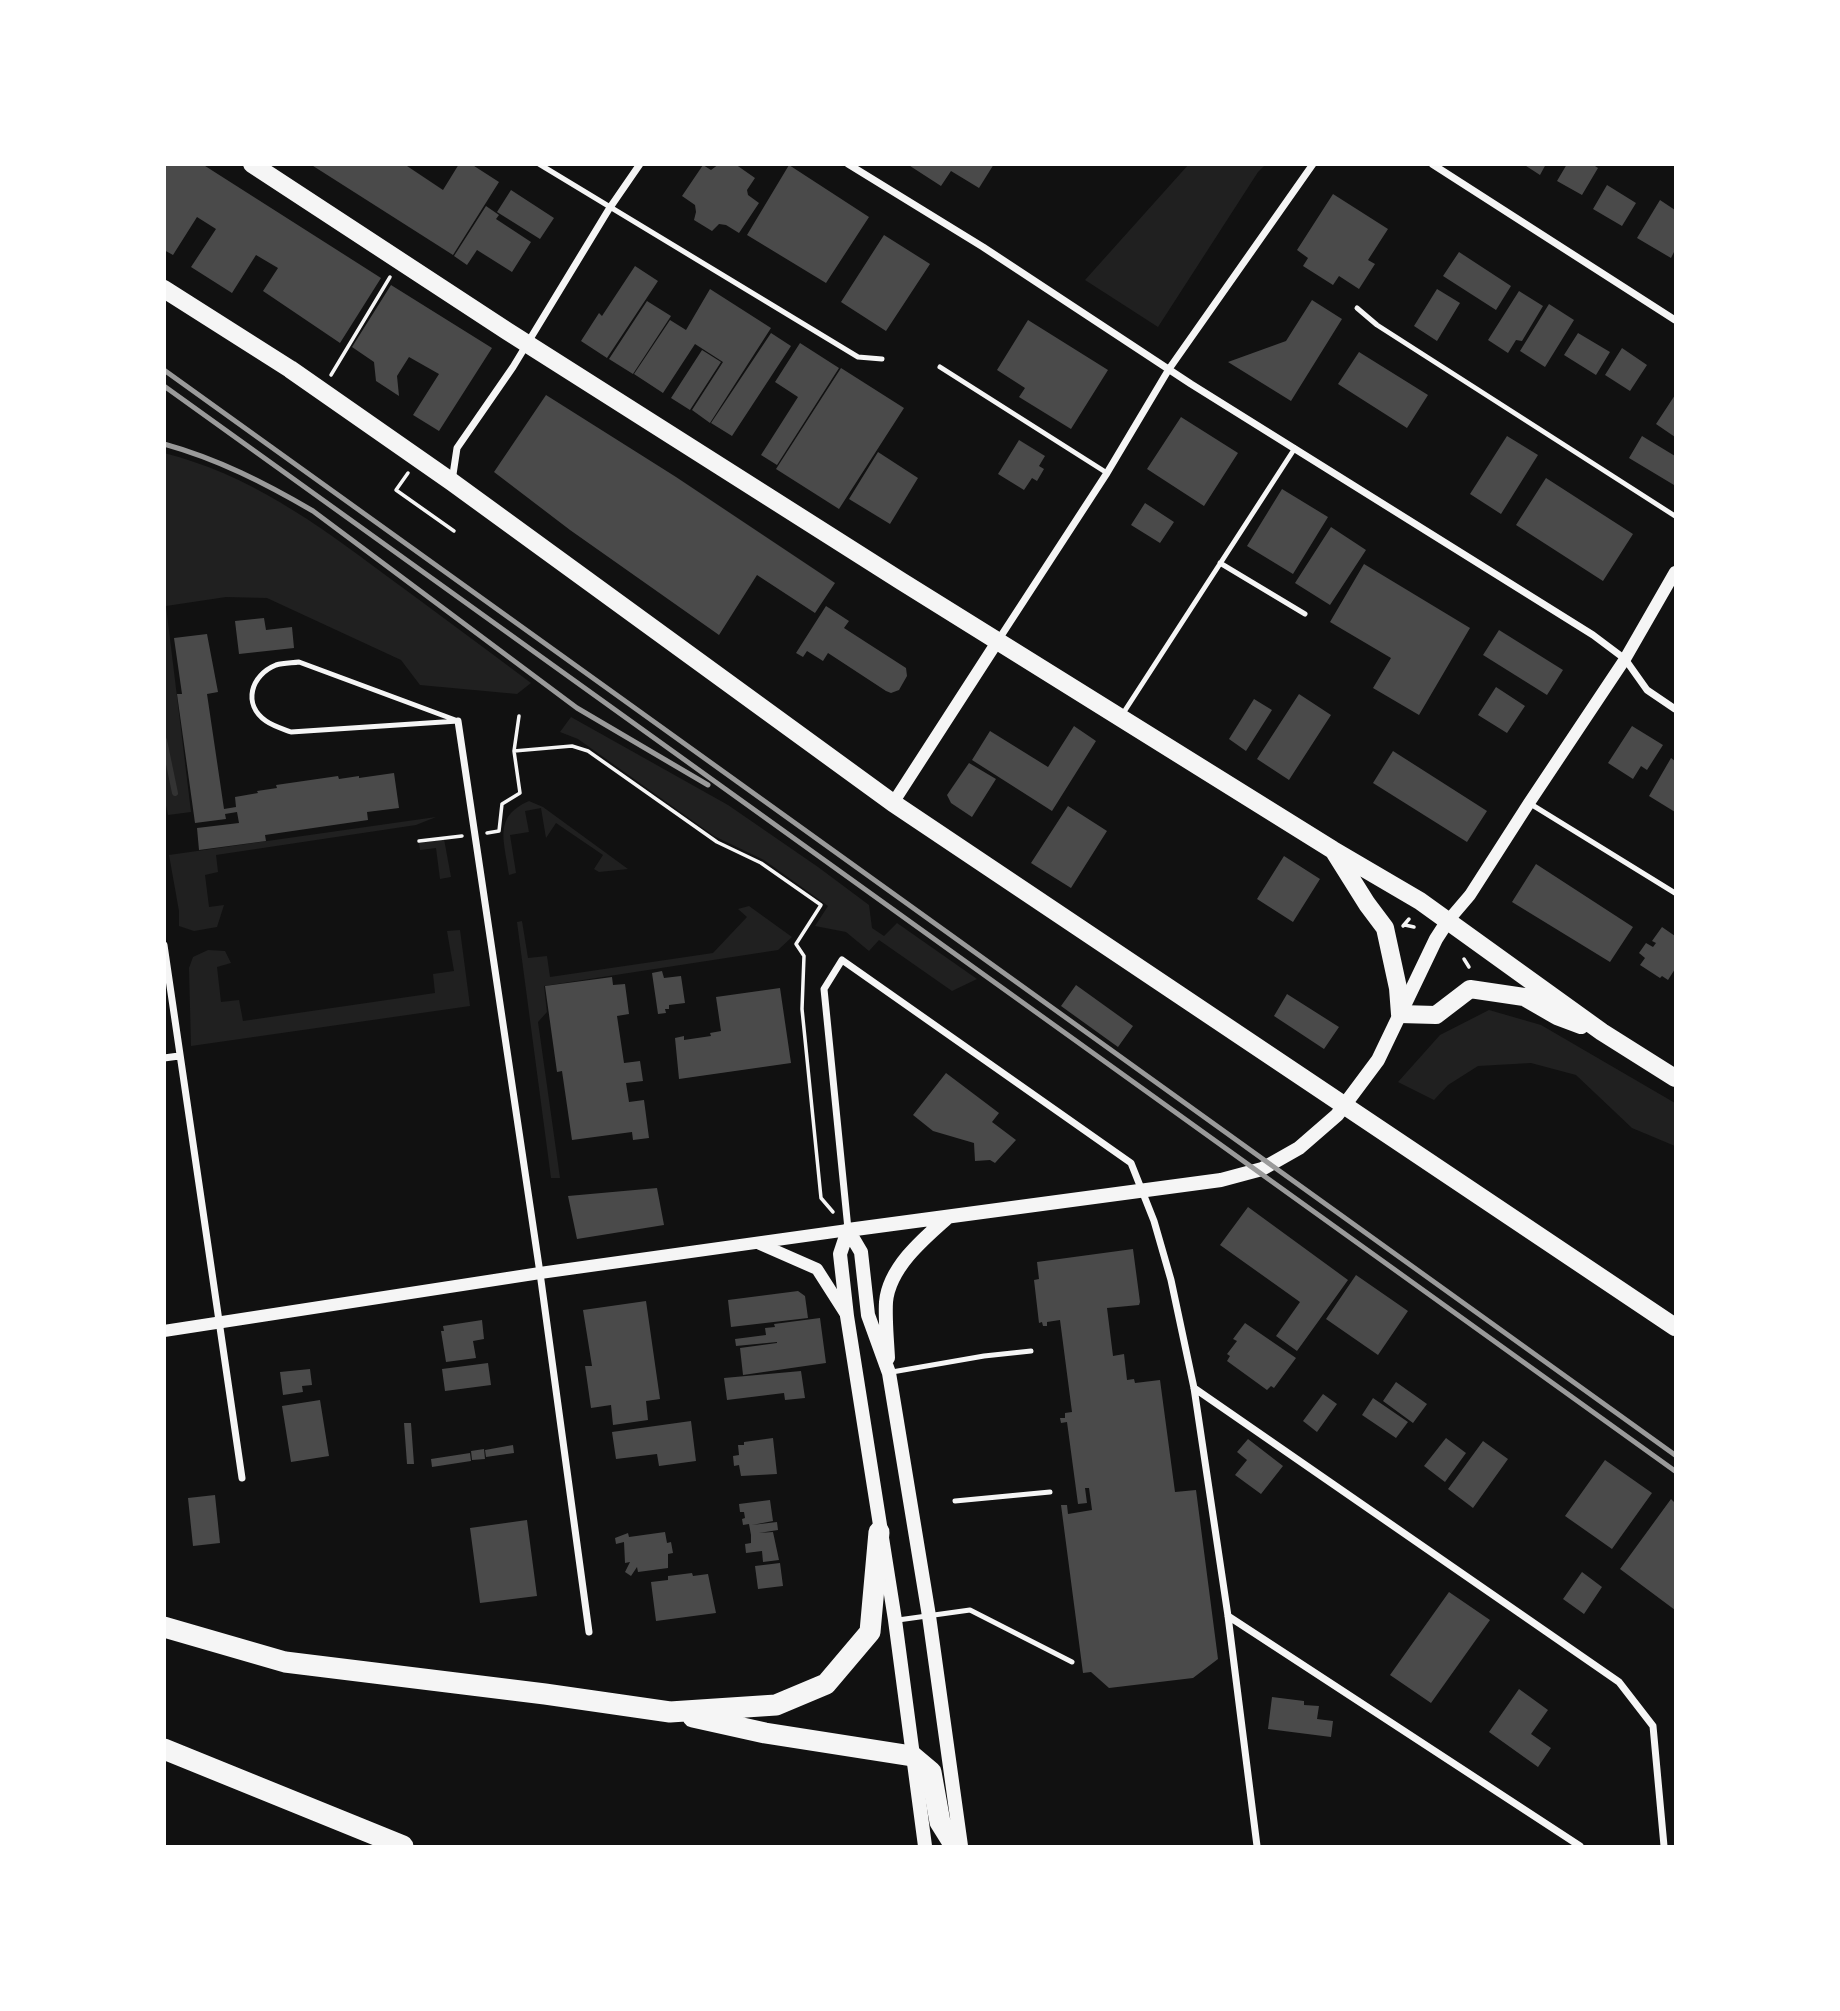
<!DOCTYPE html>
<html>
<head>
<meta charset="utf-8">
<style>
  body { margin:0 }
  #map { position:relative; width:1840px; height:2011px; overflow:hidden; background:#111; font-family:"Archivo Narrow",sans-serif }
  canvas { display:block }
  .frame { position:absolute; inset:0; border:166px solid #fff; pointer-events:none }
</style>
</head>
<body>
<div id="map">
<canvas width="1840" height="2011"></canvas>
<div class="frame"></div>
</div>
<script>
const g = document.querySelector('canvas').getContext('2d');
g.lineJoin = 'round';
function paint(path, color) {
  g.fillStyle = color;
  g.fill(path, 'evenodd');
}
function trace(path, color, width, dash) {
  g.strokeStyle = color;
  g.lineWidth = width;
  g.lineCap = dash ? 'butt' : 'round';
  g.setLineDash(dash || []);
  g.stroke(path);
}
paint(new Path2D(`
  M1189,164L1265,165L1258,172L1158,327L1085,280Z
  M164,453C248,474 316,523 384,574C433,610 482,646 531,683L517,694L420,685L401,660L267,598L226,597L166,606L191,812L168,815L164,796Z
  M571,717L728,805L818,867L869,905L872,928L884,936L897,923L977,979L952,991L879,940L869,951L846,932L815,926L828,906L764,860L714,836L578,739L560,732Z
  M529,801L543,807L628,869L599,872L594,869L603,855L556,823L546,838L541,808L525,811L529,832L510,835L516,873L509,875C505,842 492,817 529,801Z
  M436,817L416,825L216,855L218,872L205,875L209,907L224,905L217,927L194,931L179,926V911L169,855Z
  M444,839L451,877L440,879L436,848L420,850L419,843Z
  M749,906L792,937L778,950L544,986L547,1012L538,1022L560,1178H551L517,922L522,921L528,958L547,956L550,977L713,953L747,917L738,909Z
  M460,930L470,1006L191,1046L189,968L193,957L208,950L225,951L231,963L217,967L221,1002L239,1000L243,1021L435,993L433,974L454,971L447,931Z
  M1489,1010L1541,1025L1675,1103V1146L1632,1128L1576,1075L1531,1063L1478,1066L1448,1085L1434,1100L1398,1082L1440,1035Z`), '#202020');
trace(new Path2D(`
  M164,740L175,793`), '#333', 6);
paint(new Path2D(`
  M164,164H202L381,278L340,343L263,291L278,268L256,255L232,293L191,267L216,229L197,217L173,255L164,250Z
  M310,164H404L443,190L459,164H471L499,182L453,255Z
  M719,164H735L755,178L747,190L748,195L759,203L739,233L726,225L719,224L712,231L694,220L696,212L695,205L682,196L703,165L711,170Z
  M907,164H994L979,188L951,171L941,186Z
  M1523,164H1546L1540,175Z
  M1567,164H1592L1598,168L1582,195L1557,181Z
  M789,165L869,217L826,283L747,235Z
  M1607,185L1636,203L1622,226L1593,209Z
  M511,190L554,218L540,239L497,212Z
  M1333,194L1388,229L1368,260L1375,264L1359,289L1339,276L1333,285L1303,266L1308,258L1297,250Z
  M1660,200L1675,210V250L1671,258L1637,238Z
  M486,206L499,215L496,219L531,242L512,272L477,250L467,265L454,256Z
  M884,235L930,264L886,331L841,302Z
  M1459,252L1511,286L1496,310L1443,276Z
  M635,266L658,281L607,358L581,341L599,313L602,316Z
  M391,285L492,348L439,431L413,415L439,374L409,357L397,376L399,396L376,381L374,362L352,347Z
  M710,289L771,328L710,423L692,410L723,362L695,344L663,393L634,374L670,320L686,330Z
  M1437,289L1460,303L1437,341L1414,326Z
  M1519,291L1543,306L1522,341L1516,340L1508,353L1488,340Z
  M1312,300L1342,319L1291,401L1228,362L1286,341Z
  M647,301L671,316L633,374L609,359Z
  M1549,304L1574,320L1545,367L1520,351Z
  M1028,320L1108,370L1071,429L1019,397L1025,388L997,370Z
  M771,333L791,346L732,436L711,423Z
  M1578,333L1610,352L1596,375L1564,355Z
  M800,343L839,368L777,465L761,455L798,397L775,382Z
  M1622,348L1647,365L1630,391L1605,375Z
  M702,350L721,362L690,410L671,398Z
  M1359,352L1428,395L1407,428L1338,384Z
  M841,368L904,408L839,509L776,469Z
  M546,395L676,477L835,583L815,613L757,575L719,635L570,530L494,472Z
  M1675,395V437L1656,424Z
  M1181,417L1238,453L1204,506L1147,469Z
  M1507,436L1538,455L1501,514L1470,494Z
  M1642,436L1675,456L1674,485L1629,458Z
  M1019,440L1045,456L1039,466L1044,469L1037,481L1032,478L1024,490L998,474Z
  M878,452L918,478L890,524L849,499Z
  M1546,478L1633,534L1603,581L1516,525Z
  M1282,489L1328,517L1293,574L1247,546Z
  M1145,503L1174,522L1160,543L1131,525Z
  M1331,527L1366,550L1330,605L1295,583Z
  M1364,564L1470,628L1419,715L1373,688L1391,658L1330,622Z
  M826,606L849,621L844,628L906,668L907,676L899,690L891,693L886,691L828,653L823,661L807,651L803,657L796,653Z
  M264,618L266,630L292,627L294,648L239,654L235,621Z
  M1499,630L1563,670L1547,695L1483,655Z
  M207,634L218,692L207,694L224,809L236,807L235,797L258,793L257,791L277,788L276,785L338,776L339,779L359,776V778L394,773L399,808L367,812L368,820L265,835L266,841L199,850L197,828L239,823L237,812L225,814L226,819L195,823L177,694H182L174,638Z
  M1496,687L1525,706L1507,733L1478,715Z
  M1299,694L1331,715L1289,780L1257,759Z
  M1254,699L1272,710L1246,751L1229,739Z
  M1074,726L1096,741L1052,811L972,760L990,731L1048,767Z
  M1632,726L1663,745L1647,770L1641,766L1633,779L1608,763Z
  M1393,751L1487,811L1467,842L1373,783Z
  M1671,758L1675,761V812L1649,796Z
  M969,763L996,779L972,817L951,803L947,795Z
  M1068,806L1107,831L1071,888L1031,863Z
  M1284,856L1320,879L1293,922L1257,899Z
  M1536,864L1633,927L1610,962L1512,902Z
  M1662,927L1675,936V969L1668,980L1662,976L1660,978L1640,965L1645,958L1639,953L1646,943L1653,947L1656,943L1652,941Z
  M662,971L664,978L681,976L685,1003L669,1005V1009H665L666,1013L658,1014L652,973Z
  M612,977L613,985L625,984L629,1014L617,1016L624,1063L640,1061L643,1081L626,1083L629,1102L644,1100L649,1138L633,1140L632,1132L572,1140L562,1071L557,1072L545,986Z
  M1076,985L1133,1026L1118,1047L1061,1006Z
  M780,988L791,1063L679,1079L675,1038L684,1036V1040L711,1036L710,1033L721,1031L716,997Z
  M1287,994L1339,1027L1324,1049L1274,1016Z
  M946,1073L999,1113L992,1122L1016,1140L995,1163L990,1160L975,1161L974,1143L933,1131L913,1115Z
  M657,1188L664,1225L577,1239L568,1196Z
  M1248,1207L1348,1280L1297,1351L1276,1336L1300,1302L1220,1245Z
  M1133,1249L1140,1302L1139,1305L1107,1308L1113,1356L1124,1354L1127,1380L1134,1379L1135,1383L1160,1380L1175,1492L1196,1490L1218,1659L1193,1678L1109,1688L1091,1672L1083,1673L1061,1505H1067L1068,1514L1092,1510L1089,1488H1085L1087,1503L1078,1504L1067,1422L1061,1423L1060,1418H1065V1413L1072,1412L1060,1320L1047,1322V1326H1043L1042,1322L1039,1323L1034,1280L1039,1279L1037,1262Z
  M1356,1275L1408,1311L1378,1355L1326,1319Z
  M798,1291L805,1296L808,1318L731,1327L728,1300Z
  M646,1301L660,1399L646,1401L648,1420L613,1425L611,1405L591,1408L585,1366H592L583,1310Z
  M820,1318L826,1363L743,1375L740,1348L777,1343V1342L736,1346L735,1339L766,1335L765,1328L775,1327L774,1324Z
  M482,1320L484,1339L473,1341L476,1358L446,1362L441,1331H444L443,1326Z
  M1245,1323L1296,1358L1274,1388L1271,1386L1267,1390L1227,1361L1230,1356L1227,1354L1237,1341L1233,1339Z
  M488,1363L491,1385L445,1391L442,1369Z
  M310,1369L312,1385L302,1386L303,1392L283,1395L280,1372Z
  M801,1371L805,1398L785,1400L784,1393L727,1400L724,1378Z
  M1396,1382L1427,1404L1413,1423L1383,1401Z
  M1323,1394L1337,1404L1317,1432L1303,1421Z
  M1373,1398L1408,1422L1396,1438L1362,1415Z
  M320,1400L329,1456L291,1462L282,1406Z
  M691,1421L696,1461L659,1466L657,1454L616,1459L612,1432Z
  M404,1423H411L414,1464H407Z
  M773,1438L777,1474L741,1476L739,1465L734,1466L733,1456L739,1455L738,1445H744V1442Z
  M1446,1438L1466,1453L1445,1482L1424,1466Z
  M1248,1439L1283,1466L1261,1494L1235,1475L1247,1460L1237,1452Z
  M1483,1441L1508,1459L1473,1508L1448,1489Z
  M513,1445L514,1453L486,1457L485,1450Z
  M484,1449L485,1459L472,1460L471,1451Z
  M470,1453L471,1461L432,1467L431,1459Z
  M1605,1460L1652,1493L1612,1549L1565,1516Z
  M215,1495L220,1543L193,1546L188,1498Z
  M1671,1499L1675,1503V1610L1620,1569Z
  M770,1500L773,1521L752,1525L777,1522L778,1530L759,1533L773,1532L779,1560L763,1562L762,1551L746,1553L745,1544L751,1543V1535L749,1524L743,1525L742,1519L745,1518L744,1512H740L739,1504Z
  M527,1520L537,1596L480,1603L470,1528Z
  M665,1532L667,1543L671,1542L673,1553L668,1554V1568L638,1572L637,1567L631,1576L625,1572L630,1562L625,1563L624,1542L616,1544L615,1538L628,1533L629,1537Z
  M780,1563L783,1586L758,1589L755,1566Z
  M1582,1572L1602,1587L1584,1614L1563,1599Z
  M692,1573L693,1576L708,1574L716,1613L656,1621L651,1582L668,1580V1576Z
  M1449,1592L1490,1620L1431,1703L1390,1675Z
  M1519,1689L1548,1710L1531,1734L1551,1748L1538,1767L1489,1732Z
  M1272,1697L1304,1701V1705L1319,1706L1317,1719L1333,1721L1331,1737L1268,1729Z`), '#4a4a4a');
trace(new Path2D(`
  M331,375L390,277
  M408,473L396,490L454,531
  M514,751L572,746L588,751L717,842L761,863L821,905L796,944L804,956L802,1009L821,1198L833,1212
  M487,833L499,831L502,804L520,793L514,751L519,716
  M419,841L462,836
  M1405,925L1414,927
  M1403,926L1409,919
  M1464,959L1469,967`), '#f5f5f5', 3.5);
trace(new Path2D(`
  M539,164L858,357L882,359
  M1357,308L1377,325L1675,516
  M940,367L1107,473
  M1220,563L1305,614
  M299,662L458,721L291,732C283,729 273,726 266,721C242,704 251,675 276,665C283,663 292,663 299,662Z
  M1122,715L1295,448
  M1529,803L1675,893
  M892,1372L984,1356L1031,1351
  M955,1501L1050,1492
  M898,1620L970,1610L1072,1662`), '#f5f5f5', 5);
trace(new Path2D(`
  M848,164L983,247L1191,384L1593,635L1625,659L1647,690L1675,709
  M1432,164L1675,320
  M452,481L457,448L513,367L609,209L640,164
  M999,639L1107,473L1169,369L1313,164
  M458,721L540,1273L589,1632
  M164,945L242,1478
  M164,1058L179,1056
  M848,1229L824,989L842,960L1131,1163L1154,1221L1171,1280L1194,1388L1228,1616L1257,1846
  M1194,1388L1619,1682L1653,1726L1664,1846
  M1228,1616L1580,1846`), '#f5f5f5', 7);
trace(new Path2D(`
  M893,803L997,642
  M1447,922L1470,895L1529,803L1625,659L1675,572
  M760,1244L817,1269L847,1316
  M164,1331L540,1273L848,1230`), '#f5f5f5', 12);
trace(new Path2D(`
  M848,1230L1221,1180L1262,1169L1299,1148L1337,1115L1378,1060L1436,939L1447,922
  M848,1230L861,1252L868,1315L889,1373L929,1616L961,1846
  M848,1230L840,1254L847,1316L895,1620L925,1846
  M888,1358C887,1339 885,1320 886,1302C889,1268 923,1239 947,1218`), '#f5f5f5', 14);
trace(new Path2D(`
  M252,164L507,331L901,581L1333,850L1420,901L1602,1032L1675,1078
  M164,289L290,369L452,482L893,803L1675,1327
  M1335,853L1367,904L1385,928L1398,988L1400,1014L1436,1015L1470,989L1524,997L1557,1016L1581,1025`), '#f5f5f5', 18);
trace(new Path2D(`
  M164,1627L285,1662L545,1694L670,1712L776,1705L826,1684L870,1632L879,1532
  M693,1717L765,1733L912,1756L931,1772L940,1822L955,1846
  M164,1749L403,1846`), '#f5f5f5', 21);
trace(new Path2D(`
  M164,370L1675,1455
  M164,386L1675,1471
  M164,444C218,459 265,483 313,511L577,708L708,785`), '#9a9a9a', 5);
</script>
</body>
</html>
